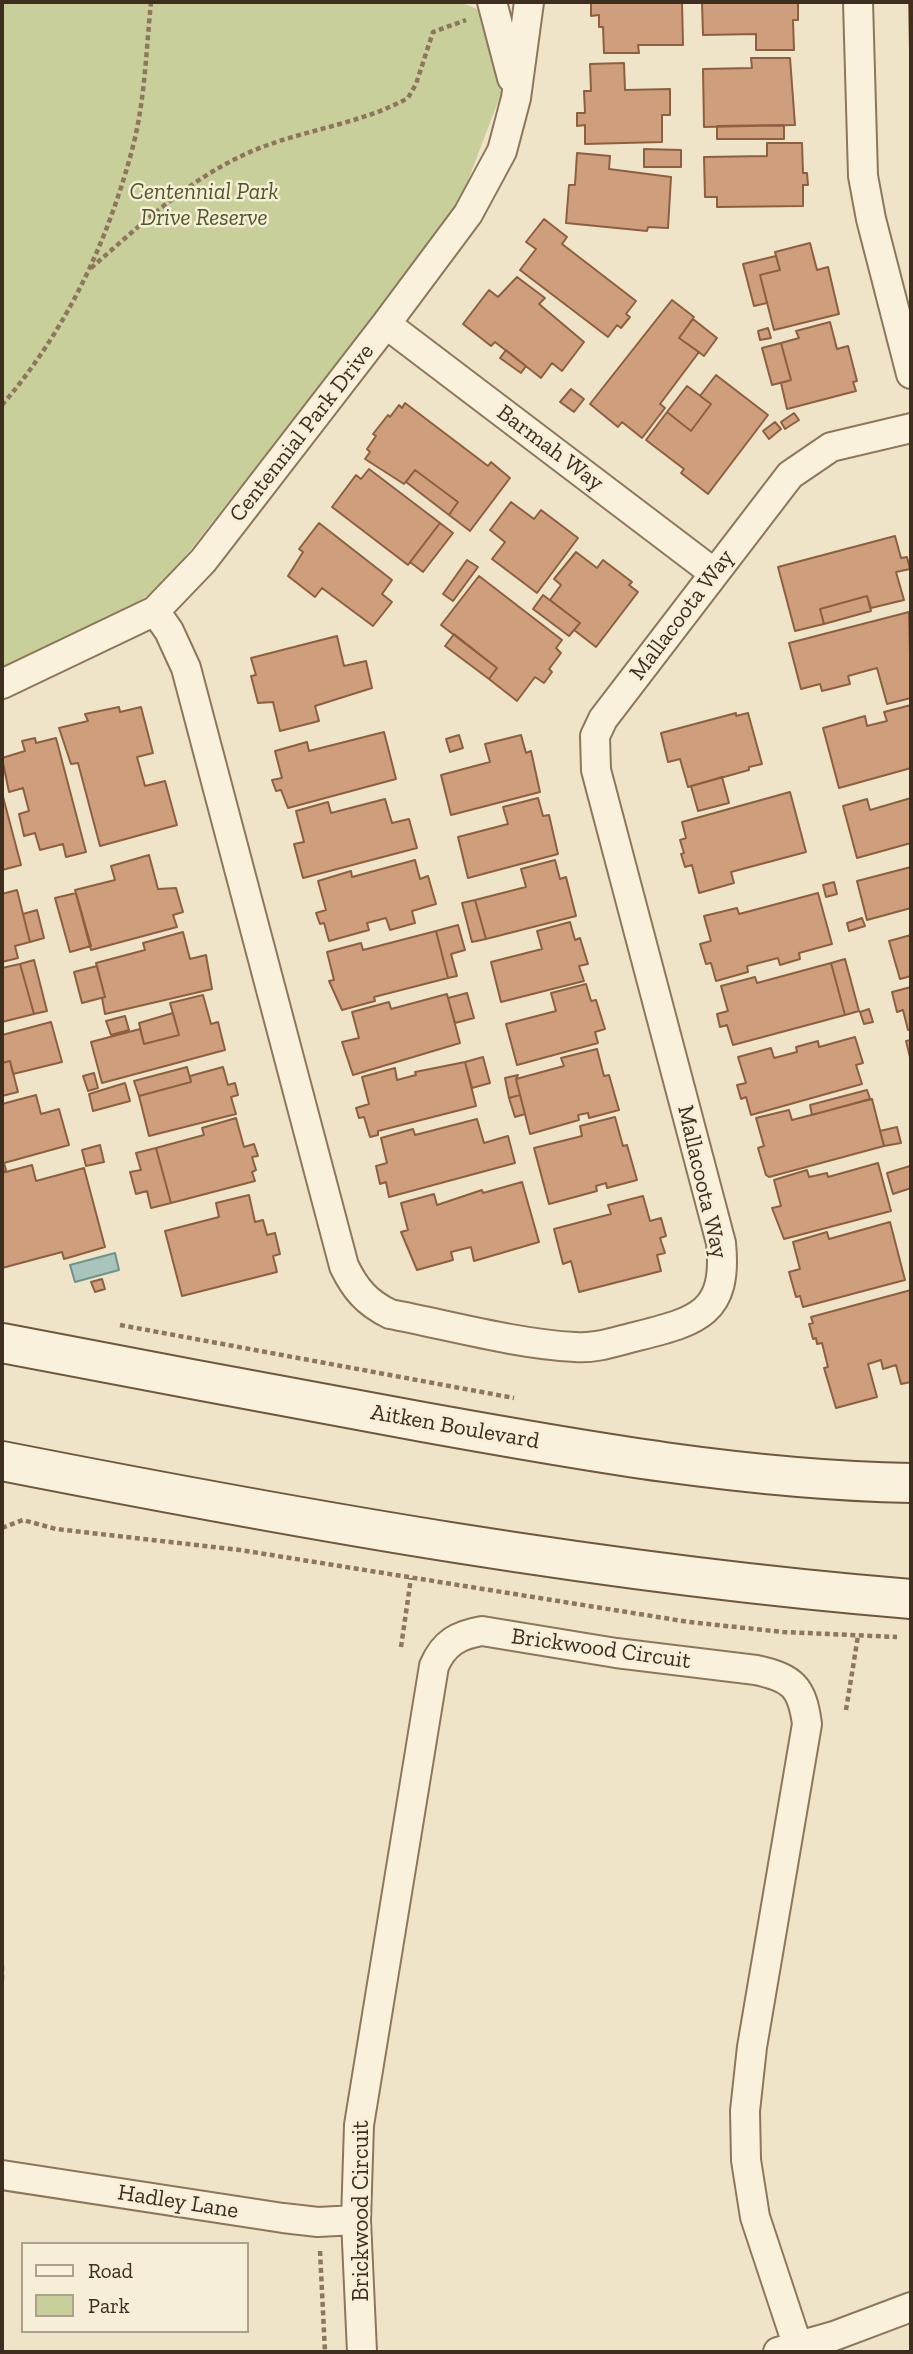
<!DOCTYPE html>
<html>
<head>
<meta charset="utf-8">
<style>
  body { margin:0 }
  #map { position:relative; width:913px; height:2354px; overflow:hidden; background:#f0e4c8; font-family:"Zilla Slab",serif }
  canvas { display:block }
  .frame { position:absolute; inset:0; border:4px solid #3d2e20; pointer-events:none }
  .legend { position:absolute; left:21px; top:2242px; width:228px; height:91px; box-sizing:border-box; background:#f7eed8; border:2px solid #ada18e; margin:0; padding:9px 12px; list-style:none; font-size:21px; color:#3d2e20 }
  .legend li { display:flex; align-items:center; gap:14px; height:35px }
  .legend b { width:35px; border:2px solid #ada18e }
</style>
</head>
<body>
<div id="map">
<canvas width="913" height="2354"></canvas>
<div class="frame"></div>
<ul class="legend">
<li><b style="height:9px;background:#faf1dc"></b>Road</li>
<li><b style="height:19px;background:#c9cf9b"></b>Park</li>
</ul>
</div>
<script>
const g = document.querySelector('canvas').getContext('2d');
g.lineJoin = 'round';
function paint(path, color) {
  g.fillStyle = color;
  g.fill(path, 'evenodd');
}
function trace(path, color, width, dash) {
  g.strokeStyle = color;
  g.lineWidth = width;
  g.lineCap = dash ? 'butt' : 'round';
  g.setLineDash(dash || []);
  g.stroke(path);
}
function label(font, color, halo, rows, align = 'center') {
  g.font = font + ' "Zilla Slab",serif';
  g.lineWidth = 5;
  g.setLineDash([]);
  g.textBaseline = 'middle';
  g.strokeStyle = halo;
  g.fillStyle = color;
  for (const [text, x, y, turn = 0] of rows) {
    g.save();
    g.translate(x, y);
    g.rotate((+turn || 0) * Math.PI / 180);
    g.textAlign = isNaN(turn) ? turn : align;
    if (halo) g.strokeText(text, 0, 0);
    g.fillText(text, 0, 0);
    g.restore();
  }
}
paint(new Path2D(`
  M2,2H460L489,14L501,94L456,212L162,586L119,615L2,670Z`), '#c9cf9b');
const water = new Path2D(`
  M115,1253L119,1270L75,1282L70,1265Z`);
paint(water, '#a9c4bc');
trace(water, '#6f938a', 2);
const building = new Path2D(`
  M591,2H682L683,45H638L639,53H604L603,27H599V15L591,16Z
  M702,2H798V20H793L794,50H756V34L703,35Z
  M909,2H911V99Z
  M751,58H790L795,125L704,127L703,69L752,68Z
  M624,63L625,90L670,89V115H662V142L585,144V125L577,126V113H585L584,91H591L590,64Z
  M784,125V139H717V126Z
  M767,143H802L803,173H807L808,185H803V206L717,207V197H705L704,157L767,156Z
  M644,149L681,150V167H644Z
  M577,153L610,156L609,169L671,177L668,228L648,227L647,231L566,223L569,185H575Z
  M544,219L567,237L562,244L636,301L626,314L630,317L621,328L617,325L608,337L520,270L536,249L526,242Z
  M810,243L817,270L828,267L839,314L774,330L760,275L780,270L775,252Z
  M776,256L780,270L760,275L767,303L754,306L743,264Z
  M517,277L545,298L539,304L584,342L562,371L552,363L541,378L495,342L491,346L463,324L489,290L498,297Z
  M672,300L694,317L679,338L699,352L660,404L665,408L642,438L622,422L618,427L590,404Z
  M693,319L717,338L704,356L679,338Z
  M830,322L837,349L848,346L857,381L853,382L856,391L787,409L781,383L791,380L781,343L799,338L796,331Z
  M768,328L771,338L760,340L758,331Z
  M781,343L791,380L772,385L762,348Z
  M506,350L526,366L521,373L500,358Z
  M716,375L768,415L708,494L681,473L684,469L646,440L667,412L691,431L711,404L700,396Z
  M687,386L711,404L691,431L667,412Z
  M571,389L584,399L574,412L560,402Z
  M405,403L488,466L491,462L510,478L470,531L449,515L458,502L415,470L404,484L365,459L370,452L367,449L376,436L373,434L388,415L390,417L399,405L402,408Z
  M794,413L799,420L785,429L781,422Z
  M775,422L781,429L769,439L763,431Z
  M369,469L440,523L408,565L332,507L356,475L361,479Z
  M415,470L458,502L449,515L406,482Z
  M511,502L534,519L541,510L578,538L537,593L492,559L505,542L490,530Z
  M319,523L392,580L382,594L392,602L373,626L322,588L315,597L288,576L303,552L299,549Z
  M440,523L453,533L423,572L410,562Z
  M895,536L901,558L907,557L910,569L896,572L904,600L871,608L867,596L820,609L824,624L795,631L778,567Z
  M576,552L597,568L603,560L632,582L629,585L638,592L596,647L574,630L580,623L550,600L561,585L554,579Z
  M467,560L478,567L453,601L443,594Z
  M479,576L562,640L556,648L561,653L549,669L552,672L544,683L535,677L517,701L489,679L497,668L441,625Z
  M543,595L580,623L569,636L533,609Z
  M867,596L871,611L824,624L820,609Z
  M909,612L911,698L887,704L877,668L848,676L850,684L822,691L820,684L801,689L789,643Z
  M454,634L497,668L489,679L445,646Z
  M337,636L344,666L366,661L372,688L315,706L319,721L280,731L273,702L258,703L251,676L256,675L251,658Z
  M911,705V768L839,788L823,728L865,716L867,726L887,721L884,712Z
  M119,707L120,712L141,707L153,753L137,757L145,786L165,781L177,825L100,846L78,763L71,764L59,728L88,721L85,714Z
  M736,713V716L748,713L762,764L749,767V770L688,787L680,759L668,762L661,733Z
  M384,732L396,779L288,808L281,790L276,791L272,780L282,778L275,751L307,742L309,751Z
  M459,735L463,748L450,752L446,739Z
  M521,735L526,753L531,751L540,792L451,815L441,775L490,762L485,744Z
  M35,738L36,743L56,738L86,852L66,857L63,844L40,850L35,833L24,836L19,814L29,811L23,788L9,792L2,758L25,751L22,741Z
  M722,777L729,803L698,811L691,786Z
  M790,792L806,852L731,872L734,883L699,893L692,865L685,867L681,854L684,853L680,840L686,838L682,822Z
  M2,793L21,865L2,870Z
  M538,798L543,816L549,815L558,854L468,878L458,837L508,824L503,807Z
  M911,798V843L857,858L843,806L867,799L870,810Z
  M385,799L392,823L409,819L417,848L303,878L294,844L304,842L296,811L328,802L331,813Z
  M149,855L158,889L176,888L183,912L173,915L177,927L91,950L75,890L115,880L111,866Z
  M415,860L420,879L428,876L436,904L412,911L415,923L390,930L386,918L367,923L369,930L329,941L324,923L320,924L316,913L326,910L318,881L351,871L352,877Z
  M555,860L560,879L566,877L576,916L486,939L475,900L526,887L521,869Z
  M911,867V908L867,920L857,881Z
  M834,882L837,894L826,897L823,885Z
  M17,890L30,942L15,946L18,958L2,962V894Z
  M76,893L91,946L70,952L55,898Z
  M818,893L832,944L799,953L800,959L780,965L778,958L747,966L748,972L716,981L711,963L706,964L700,944L711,941L704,916L737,908L739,914Z
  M475,900L486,939L472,942L462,903Z
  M37,910L44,938L30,942L23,914Z
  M862,918L865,926L849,931L847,923Z
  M570,922L575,940L580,938L588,964L579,966L584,981L501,1002L491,962L542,949L537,931Z
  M458,925L465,950L451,954L457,976L448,978L436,931Z
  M436,931L448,978L374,997L375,1001L342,1010L329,981L334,980L327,952L361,943L363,950Z
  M183,932L190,959L206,955L212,989L105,1014L102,998L105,997L96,963L145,950L143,943Z
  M911,935V976L900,979L889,941Z
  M845,959L859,1011L845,1015L831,963Z
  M34,960L47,1011L34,1014L20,964Z
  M831,963L845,1015L733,1045L727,1025L720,1027L717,1014L728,1011L721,986L755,977L757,983Z
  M20,964L34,1014L2,1022V968Z
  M97,966L105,997L82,1003L74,972Z
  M586,984L591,1001L596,1000L605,1029L595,1032L598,1043L517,1065L506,1024L556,1011L551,993Z
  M911,987V1030H908L903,1010L897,1012L892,992Z
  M467,993L474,1018L455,1023L448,998Z
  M447,994L460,1043L353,1075L342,1042L359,1038L352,1012L389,1002L391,1009Z
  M203,995L211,1024L218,1022L225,1050L102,1083L91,1042L140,1029L144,1044L179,1035L170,1003Z
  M869,1009L873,1022L864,1024L860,1012Z
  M173,1013L179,1035L144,1044L139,1023Z
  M125,1016L129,1030L111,1035L106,1021Z
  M51,1022L62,1062L13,1074L10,1061L2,1063V1035Z
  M855,1037L863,1063L856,1065L862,1084L751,1115L746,1097L741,1099L737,1085L746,1083L738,1057L771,1048L774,1058L797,1052L796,1047L818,1041L819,1047Z
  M911,1040V1061L906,1041Z
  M597,1049L604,1076L609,1075L619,1110L589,1118L588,1113L578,1115L579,1120L530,1134L516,1079L564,1066L561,1058Z
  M483,1057L490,1083L472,1088L465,1062Z
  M10,1061L18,1092L2,1096V1063Z
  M465,1062L476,1106L378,1131V1135L370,1137L364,1117L359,1118L356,1108L369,1104L362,1077L395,1068L397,1080L416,1075L415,1072Z
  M187,1067L191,1082L139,1096L134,1081Z
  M223,1067L228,1085L235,1083L238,1095L231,1097L236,1114L149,1136L139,1096L191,1082L190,1076Z
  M94,1073L98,1088L88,1091L83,1076Z
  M518,1075L516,1079L520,1095L509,1098L505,1078Z
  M125,1083L130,1101L93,1111L89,1094Z
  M867,1090L870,1099L812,1115L810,1105Z
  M36,1095L41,1114L59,1109L69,1145L4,1163L6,1170L2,1171V1104Z
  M520,1095L525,1114L515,1117L509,1098Z
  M872,1099L884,1146L769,1177L766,1175L758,1148L764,1146L756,1118L789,1110L792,1120Z
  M615,1117L623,1146L627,1145L637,1180L607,1188L606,1183L596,1186L597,1191L549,1204L534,1148L582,1136L580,1126Z
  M236,1118L244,1147L254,1144L258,1156L252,1157L256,1170L252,1172L255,1181L171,1203L156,1148L204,1135L202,1128Z
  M477,1119L484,1143L508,1136L515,1163L389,1197L386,1182L380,1184L376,1166L387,1163L381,1138L413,1129L415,1135Z
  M897,1127L901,1143L884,1146L880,1131Z
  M100,1145L104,1162L86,1166L82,1150Z
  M156,1148L171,1203L151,1208L147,1191L136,1194L130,1172L141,1170L136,1153Z
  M878,1163L891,1211L784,1239L772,1208L781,1206L774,1180L807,1170L809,1177L827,1173L828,1177Z
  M32,1165L36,1181L84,1168L105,1247L64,1259L62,1252L2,1268V1173Z
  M910,1166L911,1188L893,1194L887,1173Z
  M522,1182L539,1242L474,1261L471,1247L451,1252L453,1260L417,1270L401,1232L408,1230L401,1203L434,1194L437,1205L482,1190L483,1193Z
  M249,1195L255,1222L263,1220L267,1235L275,1233L280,1254L273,1256L277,1272L182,1296L165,1231L219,1217L216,1203Z
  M643,1196L650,1221L661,1218L666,1236L660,1238L665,1253L657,1255L661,1271L579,1292L571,1261L563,1264L554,1229L611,1214L608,1205Z
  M890,1222L905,1280L803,1307L800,1296L796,1297L789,1272L800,1269L793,1242L827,1232L829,1239Z
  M102,1279L105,1289L95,1292L91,1282Z
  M911,1290V1382L901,1384L896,1365L883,1369L881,1360L868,1364L877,1397L836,1408L824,1368L828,1367L822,1343L817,1344L816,1338L813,1339L809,1324L813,1323L811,1317Z`);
paint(building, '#cf9f7d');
trace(building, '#8d5f41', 2);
const minor = new Path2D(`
  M492,2L512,78
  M858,2L863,176L871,219L911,374
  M386,324L714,573
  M155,611L169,631L186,668L344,1266C355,1289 367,1303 390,1314C448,1325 516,1344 575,1347C596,1349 617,1341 638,1336C698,1321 728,1313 721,1243L596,770L595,736L603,719L790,475L831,447L911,428
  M2,684L155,611L203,561L386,324L468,214L502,151L516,98L529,2
  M2,2175L283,2218L318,2222L356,2220
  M362,2352L356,2220L359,2125L434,1666C444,1643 458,1635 482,1631L616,1653L756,1670C793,1678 802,1687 807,1724L752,2047L745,2111L746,2160L755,2217L798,2347
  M778,2352L834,2336L911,2307`);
const secondary = new Path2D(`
  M2,1343C142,1370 283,1396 423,1422C584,1451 747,1480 911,1483
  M2,1461C303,1520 605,1574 911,1599`);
trace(minor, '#8d765c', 32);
trace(secondary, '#6f573f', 42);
trace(new Path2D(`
  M91,268C144,222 197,171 265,146C311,129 365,122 408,98L416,84L433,32L466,20
  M2,405C65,332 107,244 132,150C145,102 146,51 151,2
  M120,1325L514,1398
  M2,1528L23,1520L56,1529L240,1550L689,1622L783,1632L897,1637
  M401,1647L411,1578
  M846,1710L858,1636
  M2,1966V1982
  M320,2251L325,2352`), '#8d765c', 4.5, [5, 3.5]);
trace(minor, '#faf1dc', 28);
trace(secondary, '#faf1dc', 38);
label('italic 23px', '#4d5a26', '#f7eed8', [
  ["Centennial Park",204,192],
  ["Drive Reserve",204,218]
]);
label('23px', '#3d2e20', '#f7eed8', [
  ["Centennial Park Drive",302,433,-52],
  ["Barmah Way",550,448,37],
  ["Mallacoota Way",682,615,-53],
  ["Mallacoota Way",702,1182,77],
  ["Aitken Boulevard",455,1427,10],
  ["Brickwood Circuit",601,1649,8],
  ["Hadley Lane",178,2202,9],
  ["Brickwood Circuit",361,2211,-90]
]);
</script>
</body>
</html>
